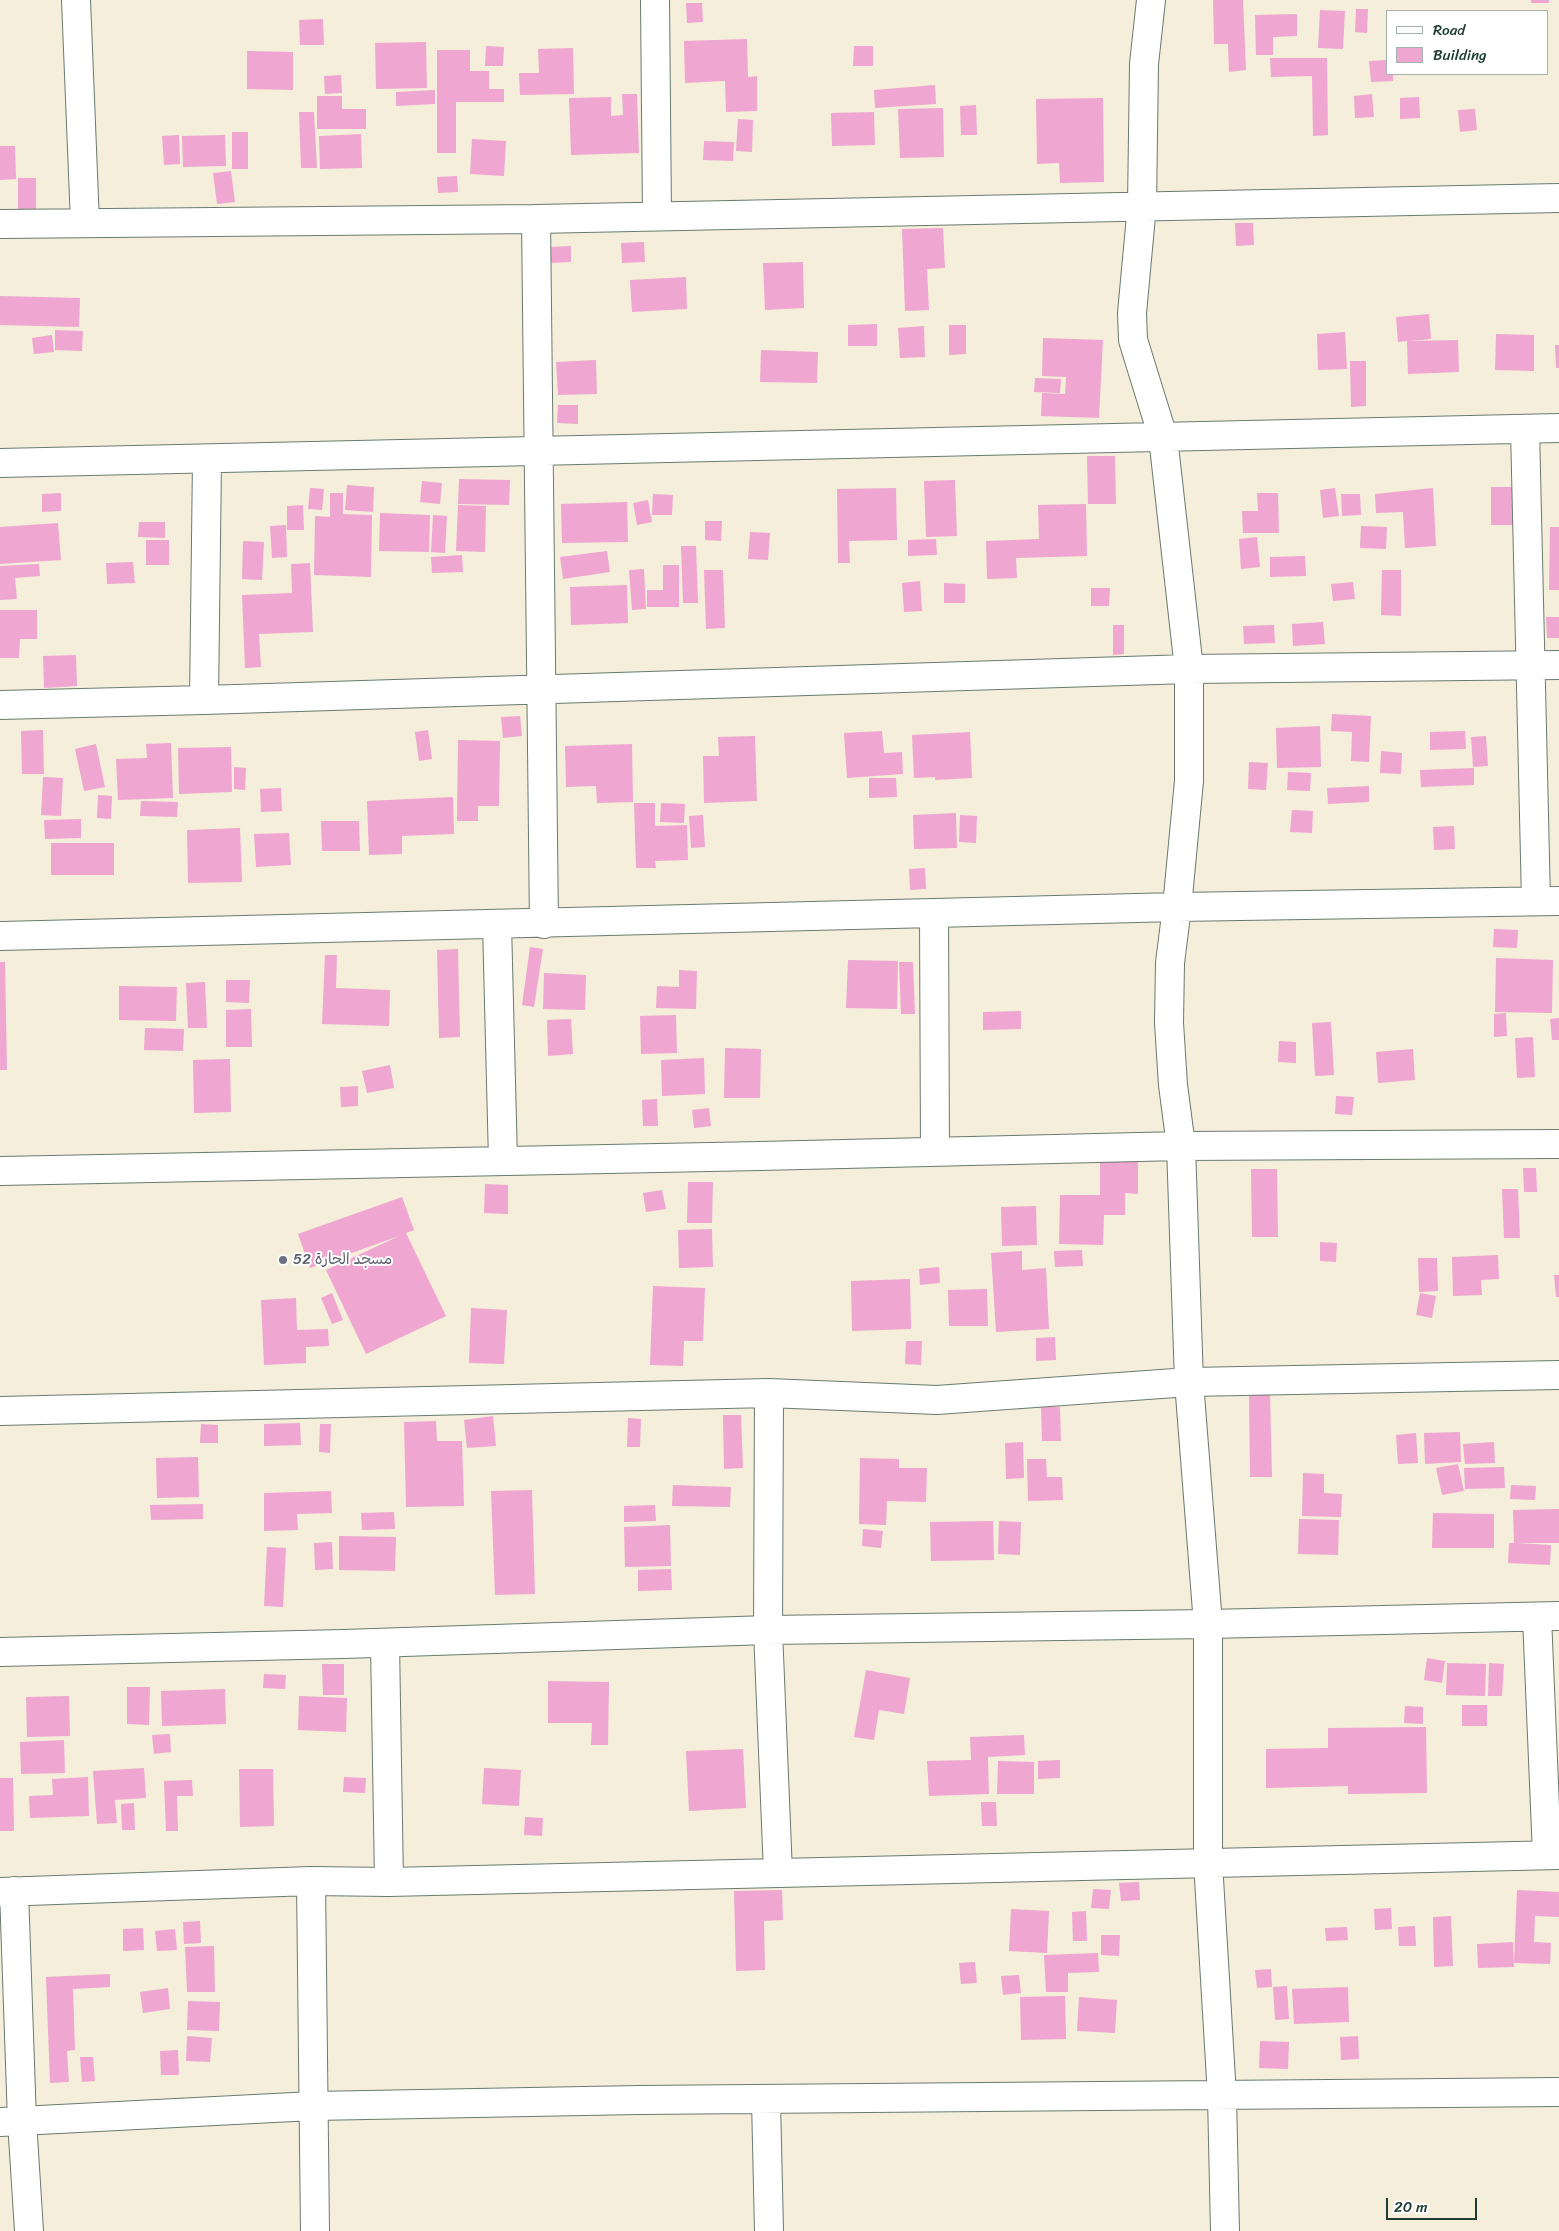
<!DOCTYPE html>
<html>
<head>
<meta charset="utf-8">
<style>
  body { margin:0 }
  #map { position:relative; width:1559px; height:2231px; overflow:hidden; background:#f4eedb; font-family:Sriracha,sans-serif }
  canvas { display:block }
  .legend { position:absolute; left:1386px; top:10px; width:162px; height:65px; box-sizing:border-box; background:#fff; border:1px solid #a5b1ae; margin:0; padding:6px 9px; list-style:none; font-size:15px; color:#1f3d34 }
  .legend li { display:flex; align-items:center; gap:10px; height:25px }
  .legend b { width:25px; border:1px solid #a5b1ae }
  .scale { position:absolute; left:1386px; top:2198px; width:91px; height:22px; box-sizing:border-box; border:2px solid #1f3d34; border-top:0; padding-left:6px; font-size:15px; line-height:18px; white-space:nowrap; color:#1f3d34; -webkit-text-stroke:4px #fff; paint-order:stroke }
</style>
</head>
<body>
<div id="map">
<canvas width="1559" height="2231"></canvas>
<ul class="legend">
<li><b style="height:6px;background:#fff"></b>Road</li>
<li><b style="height:14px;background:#efa6d0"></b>Building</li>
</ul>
<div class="scale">20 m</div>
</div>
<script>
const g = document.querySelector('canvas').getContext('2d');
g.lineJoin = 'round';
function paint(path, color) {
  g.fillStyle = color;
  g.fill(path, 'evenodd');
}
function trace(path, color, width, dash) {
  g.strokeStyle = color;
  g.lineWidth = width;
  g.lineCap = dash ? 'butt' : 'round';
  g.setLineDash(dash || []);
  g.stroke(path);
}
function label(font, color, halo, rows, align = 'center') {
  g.font = font + ' Sriracha,"Playpen Sans Arabic",sans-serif';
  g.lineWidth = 4;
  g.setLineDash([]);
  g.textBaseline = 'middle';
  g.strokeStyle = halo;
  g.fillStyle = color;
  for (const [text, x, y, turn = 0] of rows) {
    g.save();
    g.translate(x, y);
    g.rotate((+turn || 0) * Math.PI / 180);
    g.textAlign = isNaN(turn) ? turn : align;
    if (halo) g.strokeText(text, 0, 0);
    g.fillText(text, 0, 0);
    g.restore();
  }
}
paint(new Path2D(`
  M1213,0H1243L1246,70L1229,72L1228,44H1214Z
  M1531,0H1549V3H1531Z
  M686,3H702L703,22L687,23Z
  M1356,9H1368L1367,33L1355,32Z
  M1320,10L1345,11L1343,49L1318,48Z
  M1297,14V36L1273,37V55H1256L1255,15Z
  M323,19L324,45H300L299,20Z
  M747,39L748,77L757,76V111L726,112L725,81L685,83L684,41Z
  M426,42L427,88L376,89L375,43Z
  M486,46L504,47L503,66H485Z
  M854,46H873V66H853Z
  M573,48L574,94L520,95L519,73H539L538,49Z
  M437,50H470V71H489V89H504V102H456V153H437Z
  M247,51L293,52V90L247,89Z
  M1270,58H1327L1328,135L1313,136L1312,76L1271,77Z
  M1388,60V74H1393V81L1371,82L1369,61Z
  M341,75L342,93L325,94L324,76Z
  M935,85L936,104L875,108L874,90Z
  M435,90V104L396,106V92Z
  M622,94H637L639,153L571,155L569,98L611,97V116L623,115Z
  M1372,94L1374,117L1355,118L1354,96Z
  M317,96H342V109H366V129H317Z
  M1419,97L1420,118L1400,119V98Z
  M1103,98L1104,182L1060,183L1059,163L1037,164L1036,99Z
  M976,105L977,135H961L960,106Z
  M943,108L944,157L900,158L898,109Z
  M1475,109L1477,130L1460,132L1458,110Z
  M299,112H314L317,168H301Z
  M874,112L875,145L832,146L831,113Z
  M738,119L753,120L752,152L736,151Z
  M232,132H248V169H232Z
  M361,134L362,168L320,169L319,136Z
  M179,135L180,164L164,165L162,136Z
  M225,135L226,166L183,167L182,136Z
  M472,139L506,141L504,176L470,174Z
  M704,141L734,142L733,161L703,160Z
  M0,146H15L16,179L0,180Z
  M231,171L235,202L217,204L213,173Z
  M457,176L458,192L438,193L437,177Z
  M18,178H36V209H18Z
  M1235,223H1253L1254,245L1236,246Z
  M943,228L945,268L927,269L929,310L905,311L902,229Z
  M644,242L645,262L622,263L621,243Z
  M571,246V262L550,263V247Z
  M803,262L804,308L765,310L763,263Z
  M686,277L687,309L632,312L630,280Z
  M0,296L80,298L79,327L0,325Z
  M1429,314L1431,339L1410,341L1458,340L1459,372L1408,374L1407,341L1398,342L1396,317Z
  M877,324V346H848V325Z
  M949,325H966V354L949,355Z
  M924,326L925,357L900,358L898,328Z
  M55,330L83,331L82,351L55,350Z
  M1345,332L1347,369L1318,370L1317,334Z
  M1496,334L1534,335V371L1495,370Z
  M52,335L54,352L34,354L32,338Z
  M1043,338L1103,340L1099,418L1041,416L1042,393L1065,394L1066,377L1042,376Z
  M1555,345H1559V368H1556Z
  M761,350L818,352L817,383L760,382Z
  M596,360L597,394L558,395L556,362Z
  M1350,361H1366V406L1351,407Z
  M1035,378L1061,379L1060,393L1034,392Z
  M558,405H578V424L557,423Z
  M1087,456H1115L1116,504H1088Z
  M459,479L510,480L509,505L458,504Z
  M955,480L957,536L926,537L924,481Z
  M422,481L442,483L440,504L420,502Z
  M347,485L374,487L373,512L345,510Z
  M1491,487H1516L1515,525H1491Z
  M310,488L324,489L322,510L308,509Z
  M896,488L897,540L849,541L850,563H838L837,489Z
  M1335,488L1339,516L1323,518L1320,490Z
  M1433,488L1436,546L1405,548L1403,512L1376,513L1375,494Z
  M61,493V511L42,512V494Z
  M330,493H343V514L372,515L371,577L314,575L315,516L330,517Z
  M1257,493H1278L1279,533H1243L1242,511H1258Z
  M653,494L673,495L672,515H652Z
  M1341,494H1360L1361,515L1342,516Z
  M648,500L652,522L637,525L633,503Z
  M627,502L628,542L562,543L561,504Z
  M1086,504L1087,556L1016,558L1017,578L987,579L986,541L1039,539L1038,505Z
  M303,505L304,530H287V506Z
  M458,505L486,506L485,552L456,551Z
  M380,513L430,515L429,552L379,551Z
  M433,515L447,516L445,553L431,552Z
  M705,521H722L721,541L705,540Z
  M139,522H165V538L138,537Z
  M58,523L61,560L0,564V527Z
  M286,525L287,557L272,558L270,526Z
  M1361,526L1387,527L1386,549L1360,548Z
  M1550,527H1559V590H1549Z
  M750,532L770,533L768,560L748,559Z
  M1257,537L1260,567L1241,569L1239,539Z
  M936,539L937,555L908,556V540Z
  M146,540H169V565H146Z
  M243,541L264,542L262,580L242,579Z
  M681,546H696L698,603H683Z
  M607,551L610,572L563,579L560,557Z
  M462,555L463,572L432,573L431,557Z
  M1305,556L1306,576L1270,577V557Z
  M133,562L135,583L107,584L106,563Z
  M310,563L313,632L259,634L261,667L245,668L242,595L292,593L291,564Z
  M39,564L40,576L15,578L17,599L0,600V566Z
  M663,565H679V607H647V590H663Z
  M644,569L646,609L632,610L629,570Z
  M704,570H723L725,628L706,629Z
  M1382,570H1401V616L1381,615Z
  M920,581L922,611L904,612L902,583Z
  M1353,582L1355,599L1333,601L1331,584Z
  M944,583L965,584V603H944Z
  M627,585L628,623L571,625L570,587Z
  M1091,588H1110L1109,606H1091Z
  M0,610H37V639H20L19,658H0Z
  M1546,617H1559V638H1547Z
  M1323,622L1325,644L1293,646L1292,624Z
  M1113,625H1124V654L1113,655Z
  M1274,625L1275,643L1244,644L1243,626Z
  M76,655L77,686L44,688L43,656Z
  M1332,714L1371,716L1369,762L1351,761L1352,732L1331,731Z
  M520,716L522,736L503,738L501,717Z
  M1320,726L1321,767L1277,768L1276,728Z
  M43,730L44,774H22L21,731Z
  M428,730L432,759L419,761L415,732Z
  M882,731L884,753L902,752L903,774L847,778L844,733Z
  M1465,731L1466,749L1430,750V732Z
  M970,732L972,778L935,780V777L914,778L912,735Z
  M755,736L757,801L704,803L703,756H719L718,737Z
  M1486,736L1488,766L1473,767L1471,737Z
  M458,740L500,741L499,806H478V821H457Z
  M171,743L173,798L118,800L116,759L147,758L146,744Z
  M96,744L105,787L84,791L75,749Z
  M632,744L633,802L597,803L596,786L566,787L565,746Z
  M231,747L232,792L179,794L178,748Z
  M1381,751L1402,753L1401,774L1380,773Z
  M1249,762L1268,763L1266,790L1248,789Z
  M234,767L246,768L245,790L234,789Z
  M1474,768V785L1421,787L1420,770Z
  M1288,772L1311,773L1310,791L1287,790Z
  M43,777L63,778L61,816L41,815Z
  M869,778H896L897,797L869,798Z
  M1369,786V802L1328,804L1327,788Z
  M281,788L282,811L261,812L260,789Z
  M98,795L112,796L111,819L97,818Z
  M453,797L454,834L402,836V854L369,855L367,801Z
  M141,801L178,802L177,817L140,816Z
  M634,803H655V826L687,825L688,860L655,861L656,868H636Z
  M661,803L685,804L684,823L660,822Z
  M1292,810L1313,811L1312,833L1290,832Z
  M956,813L957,848L914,849L913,815Z
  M703,815L705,847L691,848L689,816Z
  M960,815L977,816L976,843L959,842Z
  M81,819V838L45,839L44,820Z
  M321,821H359L360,851H322Z
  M1454,826L1455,849L1434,850L1433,827Z
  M240,828L242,882L188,883L187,830Z
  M289,833L291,865L256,867L254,834Z
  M51,843H114V875H51Z
  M925,868L926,889L910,890L909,869Z
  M1494,929L1518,930L1517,948L1493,947Z
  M530,947L543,949L534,1007L522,1005Z
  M458,949L460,1037L439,1038L437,950Z
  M325,955H337L336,988L390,990L389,1026L322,1024Z
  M1496,958L1553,960L1552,1013L1495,1012Z
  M848,960L898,961L897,1009L846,1008Z
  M0,962H5L7,1070H0Z
  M899,962H913L915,1014H901Z
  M679,970L697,971L696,1009L656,1008L657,986L679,987Z
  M544,973L586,975L585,1010L543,1009Z
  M226,980H250L249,1003L226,1002Z
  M205,982L207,1028H188L186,983Z
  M119,986L177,987L176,1021L119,1020Z
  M251,1009L252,1047H226V1010Z
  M1021,1011V1029L983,1030V1012Z
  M1506,1013L1507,1036L1494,1037V1014Z
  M676,1015L677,1053L641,1054L640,1016Z
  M1559,1018V1040H1552L1550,1019Z
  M571,1019L573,1054L548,1056L547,1020Z
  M1331,1022L1334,1075L1315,1076L1312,1023Z
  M145,1028L184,1029L183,1051L144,1050Z
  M1533,1037L1535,1077L1517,1078L1515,1038Z
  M1279,1041L1296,1042V1063L1278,1062Z
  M725,1048L761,1049L760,1098H724Z
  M1413,1049L1415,1080L1378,1083L1376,1052Z
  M704,1058L705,1094L662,1096L661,1060Z
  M230,1059L231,1112L194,1113L193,1060Z
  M390,1065L394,1088L367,1093L362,1071Z
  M358,1086V1106L341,1107L340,1087Z
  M1336,1096L1354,1097L1352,1115L1335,1114Z
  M657,1099L658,1126H643L642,1100Z
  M709,1108L711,1126L694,1128L692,1110Z
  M1100,1161L1138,1162V1194L1125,1193V1215H1104L1103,1245L1059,1244L1060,1195H1100Z
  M1523,1168H1536L1537,1192H1524Z
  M1251,1169H1277L1278,1237H1252Z
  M688,1182H713L712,1223H687Z
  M485,1184L508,1185V1214L484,1213Z
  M1502,1189H1518L1520,1238H1504Z
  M662,1190L666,1209L646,1212L643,1193Z
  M402,1197L414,1230L406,1233L446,1316L366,1354L326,1270L399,1236L310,1268L298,1234Z
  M1036,1206L1037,1245L1002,1246L1001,1207Z
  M712,1229L713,1267L679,1268L678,1230Z
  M1320,1242L1337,1243L1336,1262L1320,1261Z
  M1082,1250L1083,1266L1055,1267L1054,1251Z
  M1022,1251V1270L1046,1268L1049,1329L996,1332L991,1253Z
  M1498,1255L1499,1279L1481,1280L1482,1295L1453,1296L1452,1257Z
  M1418,1258H1437L1438,1291L1419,1292Z
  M939,1267L940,1283L920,1285L919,1269Z
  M1554,1275H1559V1297H1556Z
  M910,1279L911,1329L852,1331L851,1281Z
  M653,1286L705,1288L703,1341H684L683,1366L650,1365Z
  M987,1289L988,1326H949L948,1290Z
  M332,1293L343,1320L332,1324L321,1298Z
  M1420,1293L1436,1296L1432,1318L1416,1315Z
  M296,1298L297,1330L328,1329L329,1346L306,1347V1363L264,1365L261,1300Z
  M471,1308L507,1310L504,1364L469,1363Z
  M1055,1337L1056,1360L1036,1361V1338Z
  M906,1341H922L921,1365L905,1364Z
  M1249,1394H1270L1272,1477H1250Z
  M1041,1407H1060L1061,1441H1042Z
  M723,1415H741L743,1468L724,1469Z
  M493,1416L496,1446L467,1448L464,1420Z
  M628,1418L641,1419L640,1447H627Z
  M436,1421L437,1441H462L464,1506L406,1507L404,1422Z
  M300,1423L301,1445L264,1446V1424Z
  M201,1424L218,1425V1443H200Z
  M320,1424H331L330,1453L319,1452Z
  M1460,1432L1461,1462L1425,1464L1424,1433Z
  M1416,1433L1418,1463L1398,1464L1396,1435Z
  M1023,1442L1024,1478L1006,1479L1005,1443Z
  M1494,1442L1495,1463L1465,1464L1463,1444Z
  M198,1457L199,1497L157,1498L156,1458Z
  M860,1458L899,1459V1468H927L926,1502L887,1501L886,1525L859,1524Z
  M1027,1459H1046L1047,1477H1062L1063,1500L1028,1501Z
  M1458,1464L1464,1491L1442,1495L1436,1468Z
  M1504,1467L1505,1488L1465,1489L1464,1468Z
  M1303,1473L1324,1474V1493L1342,1494L1341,1517L1302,1516Z
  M673,1485L731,1487L730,1507L672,1506Z
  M1511,1485L1536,1486L1535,1500L1510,1499Z
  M532,1490L535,1594L495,1595L491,1491Z
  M331,1491L332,1513L297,1514L298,1530L264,1531V1493Z
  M203,1504V1519L151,1520L150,1505Z
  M655,1505L656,1521L624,1522V1506Z
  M1559,1509V1543H1516L1551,1545L1550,1565L1508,1563L1509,1543H1514L1513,1510Z
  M394,1512L395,1529L362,1530L361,1513Z
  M1433,1513L1494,1514V1548H1432Z
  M1299,1519L1339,1520L1338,1555L1298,1554Z
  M993,1521L994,1560L931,1561L930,1522Z
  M999,1521L1021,1522L1020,1555L998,1554Z
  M670,1525L671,1566L625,1567L624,1527Z
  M863,1529L883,1531L881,1548L862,1546Z
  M339,1536L396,1537L395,1571L339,1570Z
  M332,1542L333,1569L315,1570L314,1543Z
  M267,1547L286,1548L283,1607L264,1606Z
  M671,1569L672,1590L638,1591V1570Z
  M1427,1658L1445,1661L1442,1683L1424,1680Z
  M1447,1663L1486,1664L1485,1696L1446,1695Z
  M1489,1663L1504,1664L1502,1696H1488Z
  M322,1664H344V1695H323Z
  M866,1670L910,1678L904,1714L879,1710L874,1740L854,1737Z
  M264,1674L286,1675L285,1689L263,1688Z
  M548,1681L609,1682L608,1745H591L592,1723H548Z
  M127,1687H150L149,1725L127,1724Z
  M225,1689L226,1724L162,1726L161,1691Z
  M69,1696L70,1736L27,1737L26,1697Z
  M299,1696L347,1698L346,1732L298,1730Z
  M1462,1705H1487V1726H1462Z
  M1405,1706L1423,1707V1724L1404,1723Z
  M1426,1727L1427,1793L1348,1794V1786L1266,1788V1749L1328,1748V1728Z
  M170,1734L171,1752L154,1754L152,1735Z
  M1024,1735L1025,1755L988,1757L989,1794L929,1796L927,1761L971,1760L970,1737Z
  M64,1740L65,1773L21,1774L20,1742Z
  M743,1749L746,1808L689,1811L686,1751Z
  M1060,1760V1778L1038,1779V1761Z
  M998,1761L1034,1762V1794H997Z
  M144,1768L146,1798L115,1800L117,1823L97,1824L93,1771Z
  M484,1768L521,1770L519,1806L482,1804Z
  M239,1769H273L274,1826L240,1827Z
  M88,1777L89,1816L30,1818L29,1796L53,1795L52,1779Z
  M344,1777L366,1778L365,1793L343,1792Z
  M0,1778H13L14,1831H0Z
  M192,1780L193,1796H177L178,1831H166L164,1781Z
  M981,1802H996L997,1826H982Z
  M134,1803L135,1830H122L121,1804Z
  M525,1817L543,1818L542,1836L524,1835Z
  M1139,1882L1140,1900L1121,1901L1119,1883Z
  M1093,1889L1111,1890L1109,1909L1091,1908Z
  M782,1890L783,1920L764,1921L765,1970L736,1971L734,1891Z
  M1517,1890L1559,1892V1917L1535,1916L1534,1942L1551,1943L1550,1964L1514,1963Z
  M1391,1908L1392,1929L1375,1930L1374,1909Z
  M1011,1909L1049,1911L1047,1953L1009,1951Z
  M1086,1911L1087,1941H1073L1072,1912Z
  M1451,1916L1453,1966L1434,1967L1433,1917Z
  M200,1921L201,1943L184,1944L183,1922Z
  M1415,1926L1416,1946H1399L1398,1927Z
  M1347,1927L1348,1940L1326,1941L1325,1928Z
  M143,1928L144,1950L123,1951V1929Z
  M175,1929L177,1950L157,1951L155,1931Z
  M1101,1935H1120L1119,1956L1101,1955Z
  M1513,1942L1514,1967L1478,1968L1477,1944Z
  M214,1946L215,1992H187L185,1947Z
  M1098,1953L1099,1972L1068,1973V1992H1046L1044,1955Z
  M975,1962L977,1983L961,1984L959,1963Z
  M1271,1969L1272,1987L1257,1988L1255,1970Z
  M110,1974V1987L73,1989L75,2050L67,2051L69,2082L50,2083L46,1977Z
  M1019,1975L1021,1993L1003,1995L1001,1976Z
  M1287,1986L1289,2019L1275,2020L1273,1987Z
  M1348,1987L1349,2022L1294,2024L1292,1989Z
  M168,1988L170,2009L143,2013L140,1992Z
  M1065,1996L1066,2039L1021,2040L1020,1997Z
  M1079,1997L1117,2000L1115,2033L1077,2031Z
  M188,2001L220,2002L219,2031L187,2030Z
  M187,2036L212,2038L210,2062L186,2061Z
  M1358,2036L1359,2059L1341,2060L1340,2037Z
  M1260,2041L1289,2042L1288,2069L1259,2068Z
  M178,2050L179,2075H161L160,2051Z
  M80,2057H93L95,2081L82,2082Z`), '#efa6d0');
const minor = new Path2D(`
  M76,0L85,223
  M655,0L657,216
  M1151,0L1144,64L1142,205L1132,313L1133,340L1163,437L1189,669V781L1177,907L1170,963L1169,1023L1173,1085L1181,1146L1189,1382L1208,1624V1862L1222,2096L1225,2231
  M536,219L544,924
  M0,224L536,219L1559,198
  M1525,429L1536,901
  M0,463L1559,428
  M204,700L207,460
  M0,705L204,700L1189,669L1559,665
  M934,913L935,1152
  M497,924L503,1161
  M0,936L1177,907L1559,901
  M0,1171L760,1156L1181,1146L1559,1144
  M769,1393L768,1630L778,1873
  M0,1411L769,1393L937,1400L1189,1382L1559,1375
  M1537,1617L1547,1855
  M385,1643L389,1882
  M0,1652L343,1644L768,1630L1208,1624L1559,1616
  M311,1881L315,2231
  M14,1891L22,2121L29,2231
  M0,1892L311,1881L389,1882L1559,1855
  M766,2100L769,2231
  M0,2122L313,2106L639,2100L1559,2092`);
trace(minor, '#6a7b6e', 30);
trace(minor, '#fff', 28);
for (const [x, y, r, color] of [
  [283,1260,5,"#6b7280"]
]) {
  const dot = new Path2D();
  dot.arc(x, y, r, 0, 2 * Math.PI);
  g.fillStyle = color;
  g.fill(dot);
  trace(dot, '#fff', 2);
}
label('15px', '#5b616d', '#fff', [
  ["مسجد الحارة 52",293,1260]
], 'left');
</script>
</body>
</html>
